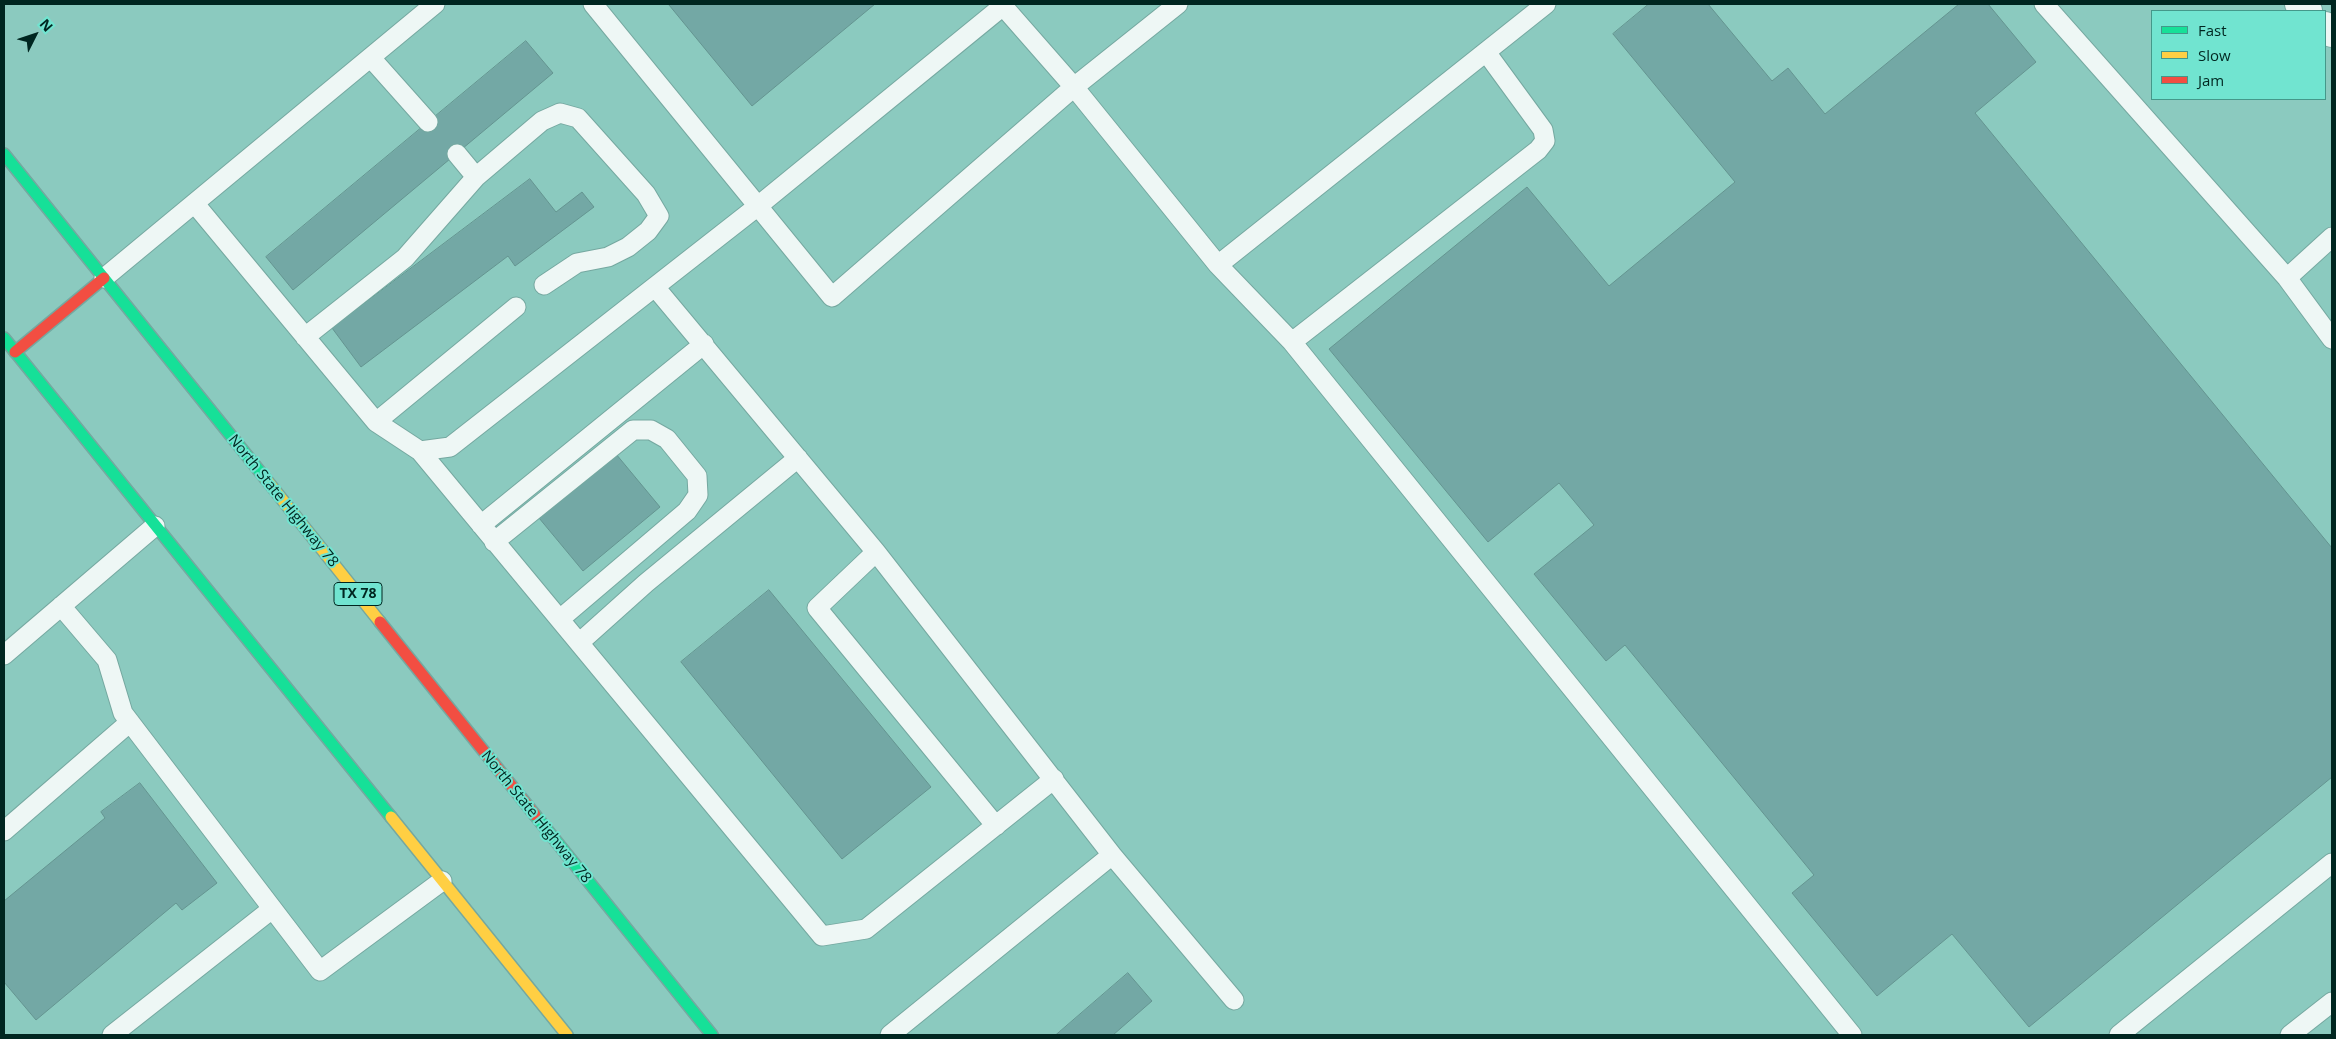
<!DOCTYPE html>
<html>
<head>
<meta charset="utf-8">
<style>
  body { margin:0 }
  #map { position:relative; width:2336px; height:1039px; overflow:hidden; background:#8bcabf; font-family:"Open Sans",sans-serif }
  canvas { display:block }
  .frame { position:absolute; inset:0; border:5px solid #002620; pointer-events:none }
  .legend { position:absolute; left:2151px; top:10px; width:175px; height:90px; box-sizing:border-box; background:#71e4d0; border:1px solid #44988a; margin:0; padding:6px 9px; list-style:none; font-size:15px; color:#002620 }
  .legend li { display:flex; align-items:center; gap:10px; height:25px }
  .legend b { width:25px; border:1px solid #44988a }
  .north { position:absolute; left:10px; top:10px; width:50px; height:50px; -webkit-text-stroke:4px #71e4d0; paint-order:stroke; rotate:49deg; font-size:14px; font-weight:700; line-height:20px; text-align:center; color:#002620 }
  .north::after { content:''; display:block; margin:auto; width:18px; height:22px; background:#002620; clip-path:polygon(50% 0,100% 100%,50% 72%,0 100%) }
</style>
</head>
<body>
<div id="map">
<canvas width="2336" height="1039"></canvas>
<div class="frame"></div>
<ul class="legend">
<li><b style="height:6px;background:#16e098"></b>Fast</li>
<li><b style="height:6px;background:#ffcf43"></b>Slow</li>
<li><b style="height:6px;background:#f24e42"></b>Jam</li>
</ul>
<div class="north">N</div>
</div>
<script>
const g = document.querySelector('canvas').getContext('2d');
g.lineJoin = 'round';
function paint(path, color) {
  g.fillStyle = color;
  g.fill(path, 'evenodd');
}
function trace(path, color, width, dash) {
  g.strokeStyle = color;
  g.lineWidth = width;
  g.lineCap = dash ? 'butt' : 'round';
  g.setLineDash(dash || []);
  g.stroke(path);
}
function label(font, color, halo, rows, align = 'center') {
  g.font = font + ' "Open Sans",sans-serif';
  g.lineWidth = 4;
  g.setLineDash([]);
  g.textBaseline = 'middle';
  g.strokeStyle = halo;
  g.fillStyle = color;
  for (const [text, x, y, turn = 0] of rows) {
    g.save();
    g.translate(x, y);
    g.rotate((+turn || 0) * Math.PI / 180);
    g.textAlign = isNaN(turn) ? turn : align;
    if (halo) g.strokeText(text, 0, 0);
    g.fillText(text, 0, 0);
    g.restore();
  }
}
const building = new Path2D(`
  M671,4H875L752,106L669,5Z
  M1649,4H1708L1772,81L1788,68L1825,114L1959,4H1988L2036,62L1975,113L2332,548V777L2029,1027L1952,934L1877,996L1792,893L1814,875L1625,645L1606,661L1534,574L1594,525L1559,483L1488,542L1329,349L1527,187L1609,286L1735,182L1613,34Z
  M526,41L553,73L293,290L266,257Z
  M530,179L556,212L582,192L594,207L515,266L508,256L361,367L332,328Z
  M616,454L660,507L583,571L539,518Z
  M769,590L931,787L842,859L681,662Z
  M140,783L217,883L182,910L176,903L36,1020L4,982V901L105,818L101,812Z
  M1128,973L1152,1001L1113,1035H1056Z`);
paint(building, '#73a8a5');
trace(building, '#649490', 1);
const lane = new Path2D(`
  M593,4L832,297L1074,87L1178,4
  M1005,4L1003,6L1074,87L1218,265
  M1546,4L1218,265L1292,342L1852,1035
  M2044,4L2287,278
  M371,58L428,122
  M457,154L476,177L542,121L560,113L578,118L646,194L659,216L648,231L628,247L608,257L577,263L544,285
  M195,204L376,422L420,451L450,447L758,206L1003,6
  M2332,237L2287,278L2332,339
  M104,278L435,4
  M655,287L876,552L1112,855L890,1035
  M305,337L405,258L476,177
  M1292,342L1538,150L1545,141L1543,130L1486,52
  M376,422L516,307
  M420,451L822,936L866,929L1054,779
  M481,525L704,344
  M494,542L633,430H651L667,439L697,476L698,495L687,511L560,619
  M876,552L817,608L996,826
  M61,606L107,660L123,713L320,971L442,881
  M579,643L646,583L798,458
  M4,655L155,526
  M4,831L130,722
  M1112,855L1234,1000
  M112,1035L272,909
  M2119,1035L2332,863
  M2290,1035L2332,1002`);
const street = new Path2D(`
  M2299,4L2308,11
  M2325,26L2332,33`);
const fast = new Path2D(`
  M4,154L265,478
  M4,338L391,817
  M535,815L712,1035`);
const slow = new Path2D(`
  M265,478L380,622
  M391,817L567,1035`);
const jam = new Path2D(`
  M15,352L104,278
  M380,622L535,815`);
trace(lane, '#75a8a0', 21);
trace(street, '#75a8a0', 30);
trace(fast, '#75a8a0', 14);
trace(slow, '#75a8a0', 14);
trace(jam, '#75a8a0', 14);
trace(lane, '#eef7f5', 19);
trace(street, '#eef7f5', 28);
trace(fast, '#16e098', 11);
trace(slow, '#ffcf43', 11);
trace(jam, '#f24e42', 11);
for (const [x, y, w] of [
  [358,594,48]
]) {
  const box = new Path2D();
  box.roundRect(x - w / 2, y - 11.5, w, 23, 4);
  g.fillStyle = '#71e4d0';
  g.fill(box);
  trace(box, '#002620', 1);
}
label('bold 14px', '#002620', null, [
  ["TX 78",358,594]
]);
label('15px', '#002620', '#71e4d0', [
  ["North State Highway 78",283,501,51],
  ["North State Highway 78",536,817,51]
]);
</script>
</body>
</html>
